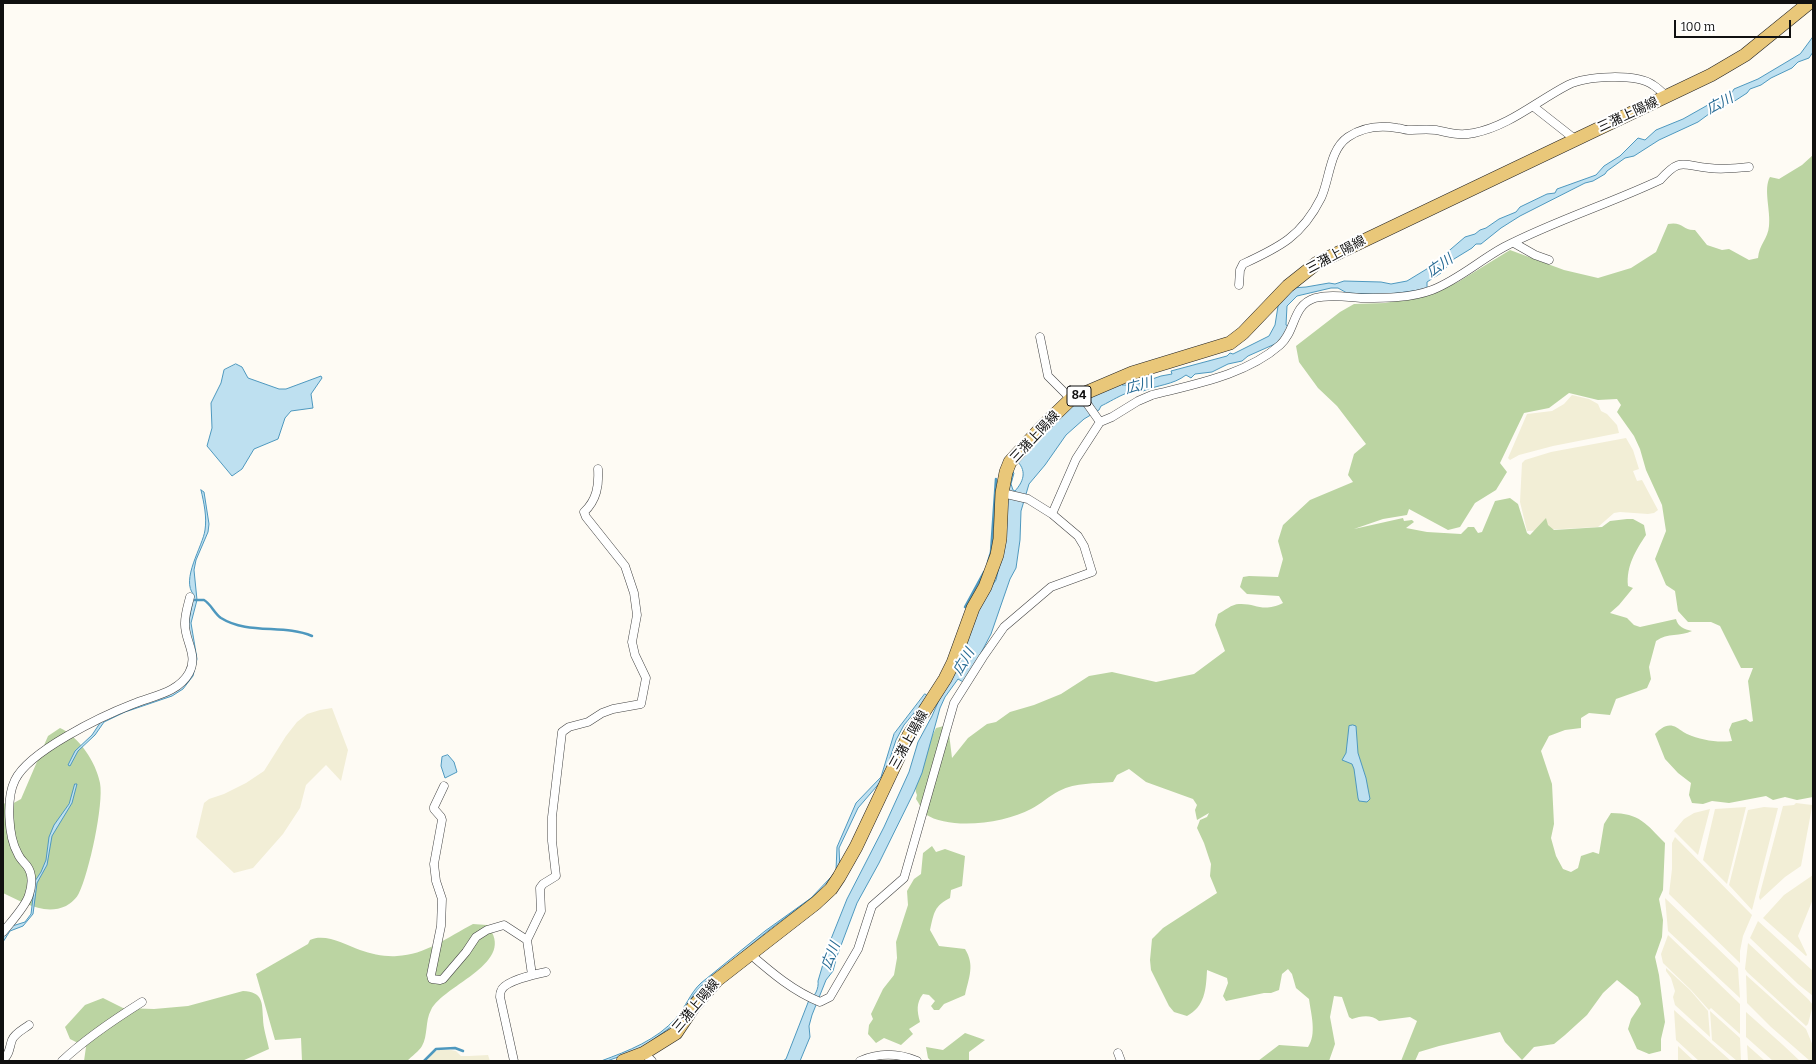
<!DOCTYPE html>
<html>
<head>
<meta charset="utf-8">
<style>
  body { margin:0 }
  #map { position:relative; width:1816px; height:1064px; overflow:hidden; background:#fefbf4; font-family:Bitter,serif }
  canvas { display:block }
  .frame { position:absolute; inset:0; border:4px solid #101010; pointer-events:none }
  .scale { position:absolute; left:1674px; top:20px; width:117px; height:18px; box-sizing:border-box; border:2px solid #101010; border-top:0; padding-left:5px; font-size:12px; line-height:14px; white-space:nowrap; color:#101010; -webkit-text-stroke:3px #fff; paint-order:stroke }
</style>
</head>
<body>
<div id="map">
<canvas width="1816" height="1064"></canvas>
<div class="frame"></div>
<div class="scale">100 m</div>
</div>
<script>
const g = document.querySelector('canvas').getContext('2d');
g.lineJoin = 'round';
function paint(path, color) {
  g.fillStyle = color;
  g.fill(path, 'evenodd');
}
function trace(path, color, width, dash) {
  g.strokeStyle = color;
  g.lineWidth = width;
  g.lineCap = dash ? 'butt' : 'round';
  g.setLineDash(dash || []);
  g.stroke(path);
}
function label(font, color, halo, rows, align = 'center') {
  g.font = font + ' Bitter,"Noto Sans JP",serif';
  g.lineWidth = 4;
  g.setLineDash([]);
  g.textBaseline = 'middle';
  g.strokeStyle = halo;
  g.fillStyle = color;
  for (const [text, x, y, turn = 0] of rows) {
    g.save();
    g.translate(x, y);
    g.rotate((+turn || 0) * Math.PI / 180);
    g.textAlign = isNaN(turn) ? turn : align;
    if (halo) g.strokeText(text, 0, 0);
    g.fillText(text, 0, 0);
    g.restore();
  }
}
paint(new Path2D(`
  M1572,395L1589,399L1598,404L1601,411L1607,414L1617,425L1619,433L1553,446L1519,455L1510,460L1508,458L1527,414L1552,411L1564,404Z
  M1626,438L1633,450L1639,469L1633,471L1637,481L1642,480L1658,510L1654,513L1648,514L1620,512L1614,513L1598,527L1527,531L1520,502L1522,463L1525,460L1551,452Z
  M332,708L348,750L341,781L326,765L306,785L300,808L283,834L253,868L234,873L196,837L204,803L209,799L224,794L246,783L264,771L286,736L297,722L307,714L320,710Z
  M1796,803L1812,805V807L1801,866L1785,877L1760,900L1759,897L1783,806L1794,805Z
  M1746,807L1727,884L1703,860L1715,809Z
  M1764,807L1778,808L1752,910L1729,885L1748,810Z
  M1710,809L1698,855L1674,831L1684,819L1694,813Z
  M1675,837L1752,915L1743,936L1740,951V963L1669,894L1672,869V843Z
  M1813,875V899L1798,936L1807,955L1806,956L1763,918L1784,895Z
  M1665,898L1738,968L1740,998L1668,931Z
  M1758,921L1813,971V996L1798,984L1750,938Z
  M1668,935L1740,1004V1034L1711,1008L1709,1010L1691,990L1663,963L1661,954Z
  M1748,943L1808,999L1813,1005L1808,1024L1806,1026L1747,972L1745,969Z
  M1666,968L1690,990L1708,1011L1710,1037L1675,1005L1673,997L1675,991L1671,978L1666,971Z
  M1746,975L1806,1029L1813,1046V1061H1810L1771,1027L1747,1003Z
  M1674,1010L1731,1061H1699L1676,1040Z
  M1710,1011L1740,1038L1741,1061H1737L1712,1040Z
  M1746,1012L1783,1045L1800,1061H1773L1746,1037Z
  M1747,1045L1765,1061H1748Z
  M1678,1046L1694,1061H1678Z
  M439,1050H451L456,1051L461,1056H469L488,1055L490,1061H426L434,1052Z`), '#f2eed6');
paint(new Path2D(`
  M1813,155V797L1797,800L1785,797L1773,800L1766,796L1729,803L1712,801L1703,804L1692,803L1689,795L1691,783L1678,773L1665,759L1655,734C1660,729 1666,724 1673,726C1678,727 1682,732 1687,734C1701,740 1717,743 1732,741L1729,730L1732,723L1746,719L1750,722L1753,721L1748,681L1753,668H1741L1720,626L1711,622H1688L1678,611L1675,591L1666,585L1655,559L1666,531L1662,505L1646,470L1640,449L1634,436L1617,412L1621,405L1617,399L1598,400L1569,393L1549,408L1524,413L1500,463L1507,472L1496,490L1475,503L1460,527L1448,530L1409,509L1407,515L1383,519L1354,529L1403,518L1404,521L1412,520L1414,522L1406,528L1427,532L1461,534L1468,527H1474L1478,533L1482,532L1495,501L1510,498L1518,504L1527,533L1530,535L1546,518L1548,525L1554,530L1602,527L1610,521L1627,519H1633L1644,525L1646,535C1636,550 1626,566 1628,586L1633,588L1619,605L1610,613L1627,618L1634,625L1640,627L1676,619C1678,627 1684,629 1692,631C1680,637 1668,632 1656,641L1649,667L1651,679L1647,688L1616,699L1610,715L1589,713L1581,718V728L1565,730L1549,736L1541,751L1552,784L1554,824L1551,838L1556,856L1563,869L1571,872L1578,868L1581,856L1593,852L1599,854L1604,824L1611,813C1640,813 1646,824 1665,843L1663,890L1659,899L1663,920L1662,937L1655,957L1659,975L1665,1022L1661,1039V1051L1649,1054L1637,1049L1628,1029L1631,1019L1641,1004L1638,997L1617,980L1603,993L1587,1015L1565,1035L1554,1044L1534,1047L1522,1060L1505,1042L1500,1032L1439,1046L1419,1052L1415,1061H1401L1417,1021L1410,1017L1379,1021C1371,1014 1361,1016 1352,1019L1349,1017L1342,997L1334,996L1330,1017L1335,1044L1329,1061H1258L1279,1045L1308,1047C1317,1034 1311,1014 1309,999L1296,988L1292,974L1288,969L1282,974L1279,990L1271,993H1264L1226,1001L1223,996L1228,983L1227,978L1207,970C1206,990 1205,1006 1187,1016L1174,1012L1169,1006L1151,970L1150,960L1152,939L1163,928L1217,893L1210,876L1211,864L1204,843L1197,828L1200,820L1207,817L1209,813L1197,820L1195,810L1197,805L1193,799L1146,782L1129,769L1117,775L1113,782C1094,784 1077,782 1059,791C1049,796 1041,804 1031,809C1005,823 951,831 925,814C922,811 919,803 916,799L917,795C910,780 929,743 936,728L948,725L952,758L968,738L987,724L996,722L1010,712L1034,705L1061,694L1089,676L1112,672L1156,682L1194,674L1225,651L1215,625L1218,614C1224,611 1232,604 1239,604C1256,603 1262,613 1283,603L1279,596L1247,594L1240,587L1243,577L1249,576L1278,577L1283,559L1278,541L1283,525L1310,500L1353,482L1348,475L1354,454L1366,444L1337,406L1318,388L1299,362L1296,346L1340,312L1354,304L1385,303L1425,296L1458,282L1510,250L1564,270L1598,278L1631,268L1656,252L1668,224C1683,221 1683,231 1695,230L1707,245L1722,250L1729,249L1749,260L1758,258C1759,244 1768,239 1769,226C1771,211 1763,189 1770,177L1779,179L1802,165Z
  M60,728C79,737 96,762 100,783C104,804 89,873 79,893C77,898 71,903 66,906C44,916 23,902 3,893V803L10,805L21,799L48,736Z
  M932,846L936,852L945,849L965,856L962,886L951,890L950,898C934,906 934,913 930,930L939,946L965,949C975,965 969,977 965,995L944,1004L939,1010H934L931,1006L935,1001L929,995L923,994C916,1003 917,1011 920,1022L909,1029L913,1034L901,1045L884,1038L876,1043L868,1034L869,1025L873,1019L871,1014L883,989L894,975L897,958L896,942L908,905L907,891L914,879L921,874L923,853Z
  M473,924L487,925C519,963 444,984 431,1010C425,1021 428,1036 422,1046C419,1051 412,1056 407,1061H302L301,1038L275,1040L256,974L308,944L310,940C326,933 345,945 360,950C372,954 385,957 397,956C425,955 448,937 473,924Z
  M243,991C263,992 262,1002 263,1018C263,1028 267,1039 269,1049L242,1061H84L86,1047L70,1039L65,1027L85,1005L103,998L123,1008L154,1009L188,1006Z
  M965,1033L985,1040L969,1052V1061H931L928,1058L926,1047L943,1050Z`), '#bbd4a2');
const water = new Path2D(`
  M1813,37V52L1809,58L1798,62L1792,68L1771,78L1761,85L1750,89L1747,93L1730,104L1717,108L1698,122L1659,140L1634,156L1625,158L1607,171L1605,174L1593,181L1585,183L1520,216L1501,228L1481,244H1476L1472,248L1454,259L1441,273L1427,282V289L1383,295L1347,293L1338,288H1331L1297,296L1287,306L1286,325L1289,327L1282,339L1275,344L1248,356L1242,361L1228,364L1212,372L1195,374L1191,378L1186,375C1173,385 1157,385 1143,391C1132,387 1112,401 1101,406L1099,410L1084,419L1066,435L1045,465L1029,484L1021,511L1020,540L1016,568L1010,579L991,634L965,683L958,679L945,697L940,708L922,773L914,792L879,863L857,903L837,956L833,971L826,980L812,1015L809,1026L810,1037L800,1061H783L786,1059L809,1000C815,997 819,988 818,981L829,944L847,899L884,827L909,772L918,742L932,716L984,597L996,580L1002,554L1008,492L1013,472L1014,473L1011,484L1013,490L1015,491C1023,482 1027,472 1018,462L1013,463L1073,405L1120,381L1122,385H1135L1161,376L1172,374L1171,371L1227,356L1230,353L1233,354L1269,336L1275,325L1279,300L1291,288L1306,287L1329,283L1335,284L1344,281L1381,282L1391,284L1407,281L1430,267L1465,237L1475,234L1480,230L1486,228L1499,219L1516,212L1520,207L1547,194L1555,193L1557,189L1596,175L1604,166L1620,156L1638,138L1645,140L1656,130L1683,119L1722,97L1730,96L1734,89L1758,79L1800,54Z
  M236,364L242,367L248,378L279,389H286L321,376L322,378L311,394L313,408L291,411L285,418L278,439L254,449L242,469L232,476L207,446L212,428L211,403L221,383L224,370Z
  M201,490L204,492L209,524L208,532L196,560L194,570L197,600L191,623L197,659L193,676L183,689L172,696L125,712L104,722L95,735L78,751L70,766L68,765L75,751L92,735L102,720L170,694L192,671L188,626L194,595C180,580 203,546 205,530C207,517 204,503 201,490Z
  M925,694L928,696L904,725L896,740L883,779L858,808L839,848L840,869L830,884L769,930L702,985L694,994L675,1024L640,1049L607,1061H601C628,1051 657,1040 676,1018C686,1007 690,993 701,983L765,931L811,898L832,876L836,870L837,847L856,803L881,777L894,734Z
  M1353,725L1356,726L1358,753L1366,778L1370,799L1367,802L1359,801L1358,798L1354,769L1352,764L1342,760L1346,753L1349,726Z
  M448,755L454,762L457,772L445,778L441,766L442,757Z
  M75,784H77L72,803L52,836L47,865L37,883L33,914L23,926L10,931L3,942V937L9,927L25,922L31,914L35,881L41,872L46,860L49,837L54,825L69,804Z`);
paint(water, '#bee0f0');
trace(water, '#4e98be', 1);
trace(new Path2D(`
  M988,562L991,552L996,479
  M195,600H204C211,604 214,613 221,618C248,635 284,624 312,636
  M965,607L984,572
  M424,1061L436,1049L455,1048L463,1051`), '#4e98be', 2.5);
const street = new Path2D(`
  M1534,107L1576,140
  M1514,243L1535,255L1549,260
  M1239,285L1240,270L1243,264C1280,247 1302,236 1321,198C1330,179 1329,150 1348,137C1363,127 1379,125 1397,128C1401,128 1404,130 1408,130C1417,130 1427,129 1436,130C1451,133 1459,136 1474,133C1509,126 1537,101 1568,85C1586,76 1636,73 1653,85C1658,88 1663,93 1667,97
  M1040,337L1048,376L1071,399
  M1081,395L1100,422
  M1052,514L1076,459L1100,422L1112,417L1138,401L1152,395C1195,384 1246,375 1280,345C1296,331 1292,305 1315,298C1330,294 1347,297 1363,298C1385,298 1411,298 1432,290C1458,280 1480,260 1504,247C1554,221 1609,204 1660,180C1681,156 1683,166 1709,168C1722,170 1736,168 1749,167
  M444,786L434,807V809L441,817L442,820L434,864L436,881L442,899L441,926L431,975L432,979L440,980L443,979L466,952L476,937L487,930L504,925L527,940
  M3,932C10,923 26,906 29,895C32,886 33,874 27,866C24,862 20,859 18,854C8,837 6,798 15,780C29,751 102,716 133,704C152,696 178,693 189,673C199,655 184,640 185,623C185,614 188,605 190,597
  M750,954C772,973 793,991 820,1002L830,997L858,949L872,906L904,878L954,703L983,657L1004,627L1051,587L1092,572L1084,546L1078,536L1052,514L1028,499L1002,493
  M532,975L527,940L541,911L540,888L543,884L556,876L552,841V817L562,732L569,727L588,722L602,713L613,709L641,704L646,678L635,655L632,642L637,615L634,593L625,566L586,517L584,512C597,500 599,485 598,469
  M644,1053L652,1061
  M1118,1053L1121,1061
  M3,1060C10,1054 9,1048 12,1040C15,1033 24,1029 29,1025
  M62,1061C85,1039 115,1019 142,1002
  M514,1061L500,997C500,995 500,993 501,991C504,981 536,974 546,972
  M860,1061C878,1053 898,1053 917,1061`);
const primary = new Path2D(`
  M623,1061L644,1053L676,1033L694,1006L717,980L816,903L831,889L839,877L856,847L909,735L945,679L953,663L973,608L985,587L997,555L1000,539L1002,493L1006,472L1010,462L1043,426L1071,399L1132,373L1230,343L1243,333L1288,286L1317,263L1711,75L1745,55L1809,3`);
trace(street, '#434343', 9);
trace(primary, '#212121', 14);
trace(street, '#fff', 8);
trace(primary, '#e9c779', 13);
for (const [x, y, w] of [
  [1079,396,24]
]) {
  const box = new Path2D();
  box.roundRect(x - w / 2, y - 10, w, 20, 3);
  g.fillStyle = '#fff';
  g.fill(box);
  trace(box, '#101010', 1);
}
label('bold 12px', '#101010', null, [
  ["84",1079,396]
]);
label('13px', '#101010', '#fff', [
  ["三潴上陽線",1628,115,-25],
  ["三潴上陽線",1336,255,-28],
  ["三潴上陽線",1035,437,-47],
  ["三潴上陽線",909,740,-61],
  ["三潴上陽線",696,1006,-50]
]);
label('italic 14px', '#276b94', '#fff', [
  ["広川",1720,104,-28],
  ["広川",1440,266,-35],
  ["広川",1139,386,-15],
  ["広川",964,662,-59],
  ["広川",831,956,-69]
]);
</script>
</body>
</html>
